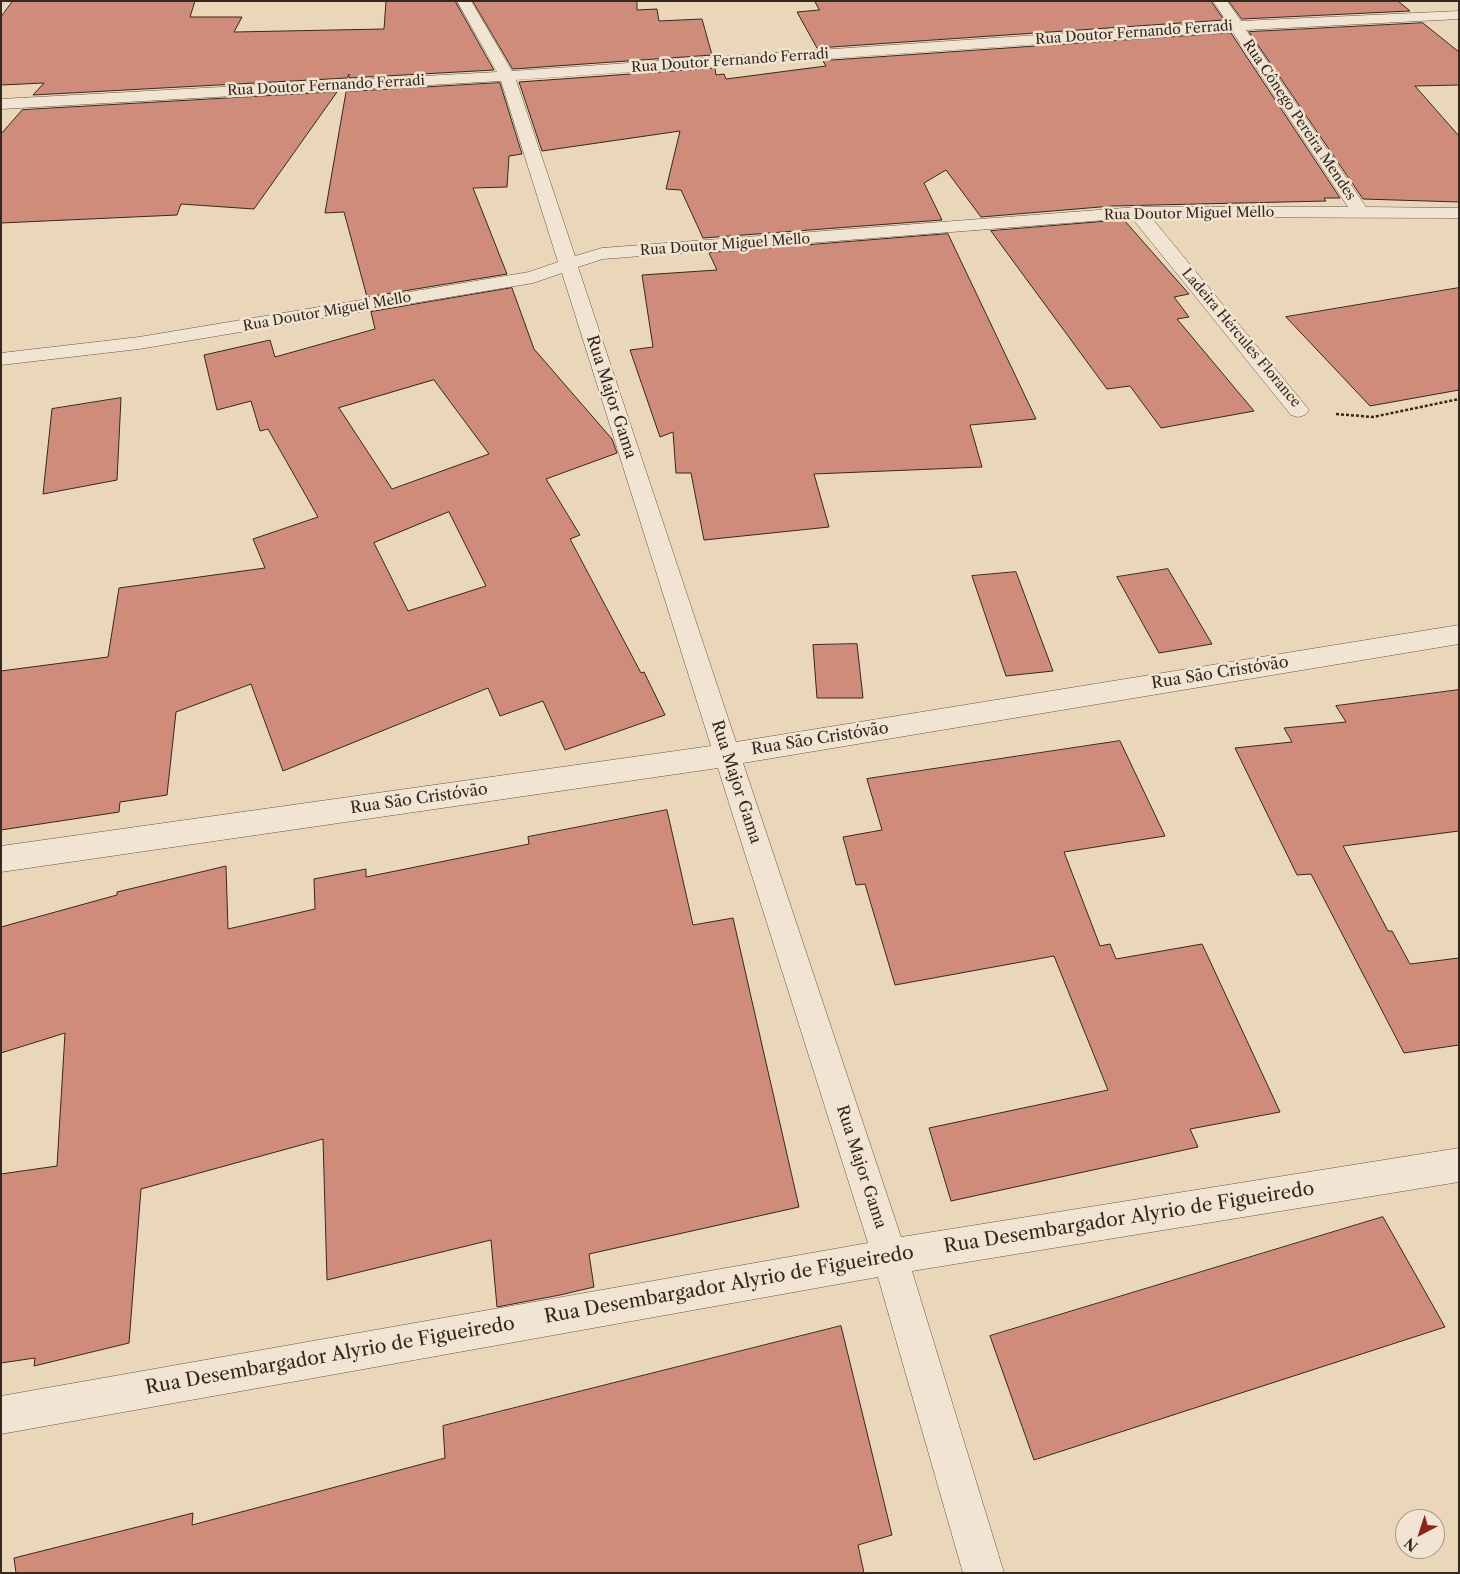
<!DOCTYPE html>
<html>
<head>
<meta charset="utf-8">
<style>
  body { margin:0 }
  #map { position:relative; width:1460px; height:1574px; overflow:hidden; background:#ead6b9; font-family:"Libre Caslon Text",serif }
  canvas { display:block }
  .frame { position:absolute; inset:0; border:2px solid #35281f; pointer-events:none }
  .north { position:absolute; left:1395px; top:1509px; width:50px; height:50px; box-sizing:border-box; background:#f1e4d2; border:1px solid #a6998a; border-radius:50%; rotate:220deg; font-size:14px; font-weight:700; line-height:20px; text-align:center; color:#35281f }
  .north::after { content:''; display:block; margin:auto; width:18px; height:22px; background:#8f2418; clip-path:polygon(50% 0,100% 100%,50% 72%,0 100%) }
</style>
</head>
<body>
<div id="map">
<canvas width="1460" height="1574"></canvas>
<div class="frame"></div>
<div class="north">N</div>
</div>
<script>
const g = document.querySelector('canvas').getContext('2d');
g.lineJoin = 'round';
function paint(path, color) {
  g.fillStyle = color;
  g.fill(path, 'evenodd');
}
function trace(path, color, width, dash) {
  g.strokeStyle = color;
  g.lineWidth = width;
  g.lineCap = dash ? 'butt' : 'round';
  g.setLineDash(dash || []);
  g.stroke(path);
}
function label(font, color, halo, rows, align = 'center') {
  g.font = font + ' "Libre Caslon Text",serif';
  g.lineWidth = 5;
  g.setLineDash([]);
  g.textBaseline = 'middle';
  g.strokeStyle = halo;
  g.fillStyle = color;
  for (const [text, x, y, turn = 0] of rows) {
    g.save();
    g.translate(x, y);
    g.rotate((+turn || 0) * Math.PI / 180);
    g.textAlign = isNaN(turn) ? turn : align;
    if (halo) g.strokeText(text, 0, 0);
    g.fillText(text, 0, 0);
    g.restore();
  }
}
const building = new Path2D(`
  M13,1H195L190,17H242L234,32L384,29L386,1H455L494,70L349,78V74L347,78L33,95L44,83L1,85V17Z
  M473,1H637V10L657,9L659,21L702,19L712,55L513,69Z
  M815,1H1211L1224,20L817,48L797,12L819,10Z
  M1229,1H1398L1410,11L1242,19Z
  M1423,23L1459,52V85L1415,86L1459,136V202L1363,199L1249,32Z
  M1231,33L1340,198H1324L1326,201L1112,206L981,217L946,170L924,183L942,220L703,238L681,190L666,189L680,131L542,151L519,82L715,68L716,75L724,74L726,79L826,66L823,61Z
  M500,83L522,154L509,156L507,187L473,188L507,274L367,297L344,212L325,213L346,92Z
  M337,92L254,209L181,204L177,215L1,223V134L22,110Z
  M1124,220L1189,294L1174,297L1189,317L1177,319L1254,411L1161,428L1130,386L1107,389L991,231Z
  M948,234L1036,419L970,425L982,467L814,474L829,527L704,540L691,473H676L673,432L660,437L630,350L653,347L642,275L717,270L709,253Z
  M512,288L534,349L612,439L617,453L546,479L580,535L570,539L641,673L644,672L665,715L565,750L543,701L500,716L488,688L283,771L251,684L176,712L167,795L120,802L119,812L1,830V671L108,657L119,588L265,568L253,539L318,517L268,429L260,431L251,401L217,410L204,355L270,340L275,357L375,329L371,312ZM434,380L489,454L392,489L339,408ZM449,512L486,586L408,611L374,543Z
  M1459,288V390L1370,406L1286,317Z
  M121,398L117,480L43,494L52,409Z
  M1168,569L1212,644L1159,653L1117,577Z
  M1016,572L1053,671L1006,676L972,576Z
  M857,644L863,698H817L813,645Z
  M1459,690V831L1343,846L1388,931H1392L1410,964L1459,958V1045L1404,1053L1311,874L1297,875L1235,748L1292,742L1284,728L1346,722L1336,706Z
  M1120,741L1165,836L1064,852L1100,946L1110,944L1116,959L1202,944L1280,1112L1190,1129L1198,1147L951,1201L929,1128L1108,1090L1054,956L895,985L865,884L856,885L843,837L882,830L867,779Z
  M667,810L693,925L733,918L799,1207L589,1254L594,1287L560,1295L497,1307L491,1240L327,1280L323,1139L141,1189L129,1343L34,1366L35,1358L1,1363V1174L57,1166L65,1033L1,1053V927L117,895V892L226,866L228,929L315,909L314,879L366,869V877L529,844L528,837Z
  M1383,1217L1445,1327L1034,1460L990,1336Z
  M841,1326L892,1535L858,1545L864,1573H16L14,1558L193,1513L192,1525L445,1458L443,1426Z`);
paint(building, '#d08c7b');
trace(building, '#35281f', 1);
const minor = new Path2D(`
  M457,1H471L512,71L1227,22L1213,1H1227L1241,21L1459,11V19L1246,30L1366,207L1459,208V218L1151,217L1305,405L1309,410L1305,415L1298,417L1291,415L1132,218L603,259L578,267L736,742L1459,625V644L743,763L901,1237L1459,1148V1182L912,1271L1004,1573H963L878,1277L1,1434V1396L868,1243L718,768L1,872V846L711,746L562,273L533,283L139,349L1,365V353L139,337L529,272L558,262L501,81L1,109V99L497,72ZM1232,31L1348,207H1137L602,248L575,256L516,80Z`);
trace(minor, '#625446', 1);
trace(new Path2D(`
  M1336,414L1373,417L1459,399`), '#35281f', 2.5, [3, 2]);
paint(minor, '#f1e4d2');
label('14px', '#35281f', '#f1e4d2', [
  ["Rua Doutor Fernando Ferradi",1134,33,-4],
  ["Rua Doutor Fernando Ferradi",730,61,-4],
  ["Rua Doutor Fernando Ferradi",326,86,-3],
  ["Rua Cônego Pereira Mendes",1299,120,56],
  ["Rua Doutor Miguel Mello",1189,214,-1],
  ["Rua Doutor Miguel Mello",725,245,-4],
  ["Rua Doutor Miguel Mello",327,312,-10],
  ["Ladeira Hércules Florance",1241,338,50]
]);
label('16px', '#35281f', '#f1e4d2', [
  ["Rua Major Gama",611,397,72],
  ["Rua São Cristóvão",1220,673,-9],
  ["Rua São Cristóvão",820,739,-9],
  ["Rua Major Gama",736,782,72],
  ["Rua São Cristóvão",419,799,-8],
  ["Rua Major Gama",861,1167,72]
]);
label('19px', '#35281f', '#f1e4d2', [
  ["Rua Desembargador Alyrio de Figueiredo",1129,1218,-9],
  ["Rua Desembargador Alyrio de Figueiredo",729,1285,-10],
  ["Rua Desembargador Alyrio de Figueiredo",330,1356,-10]
]);
</script>
</body>
</html>
